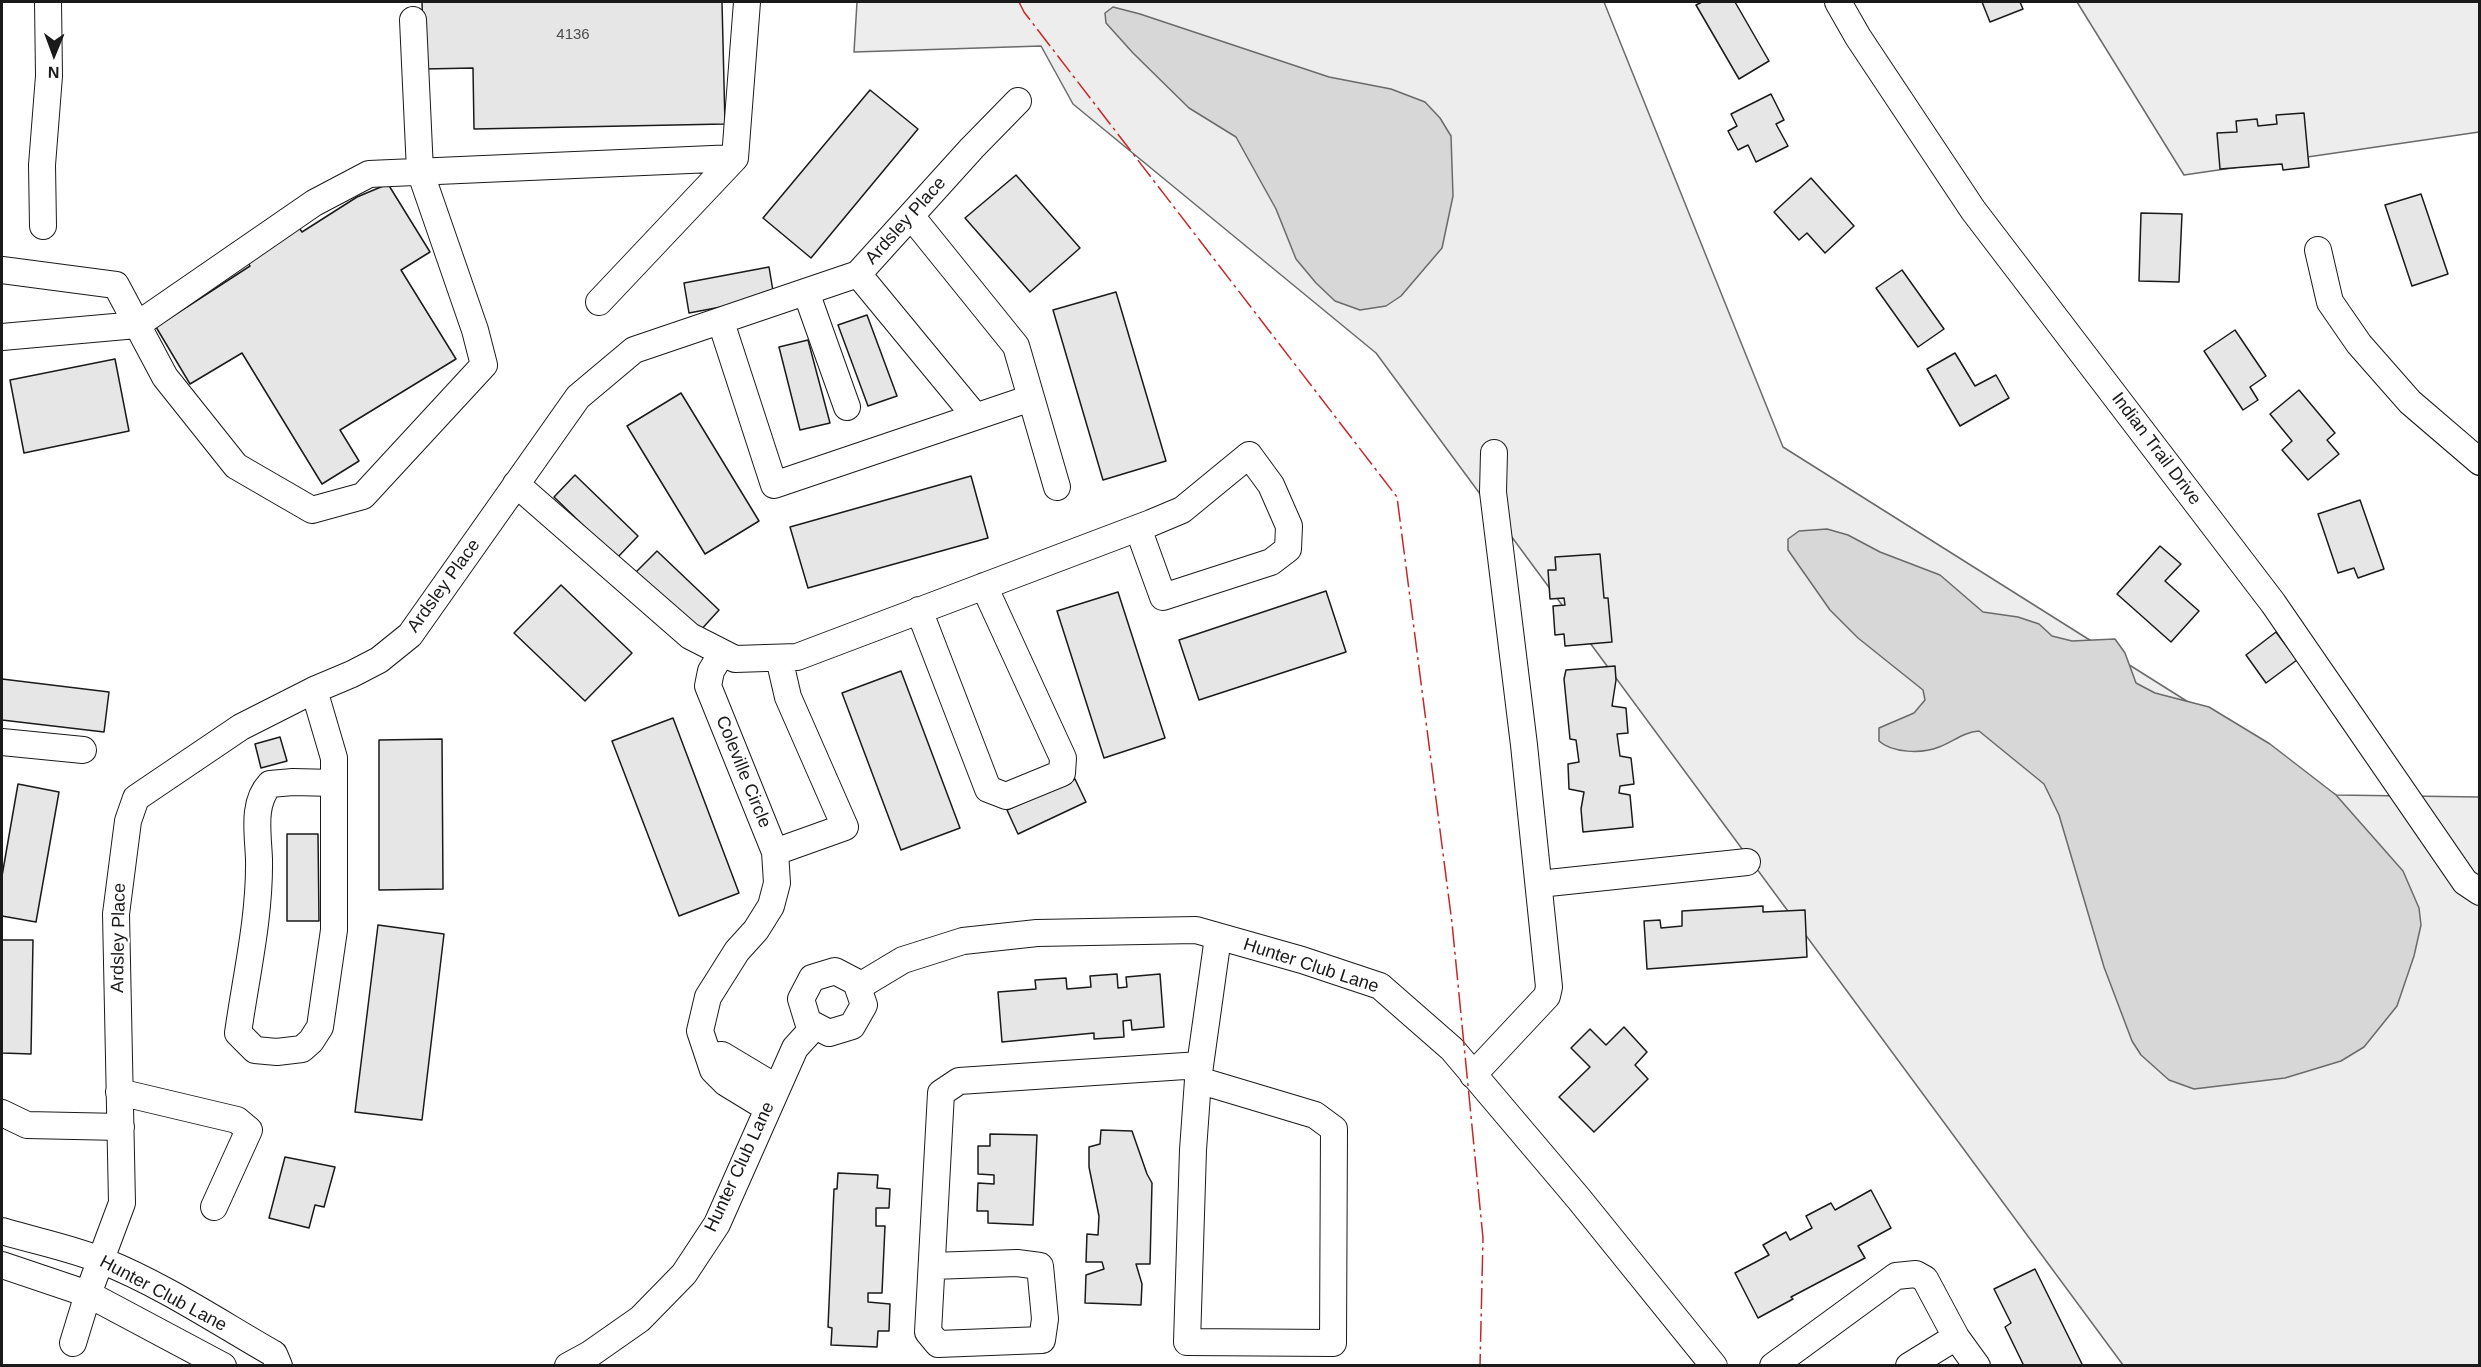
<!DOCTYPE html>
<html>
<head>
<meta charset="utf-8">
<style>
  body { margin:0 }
  #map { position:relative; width:2481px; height:1367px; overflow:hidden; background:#fff; font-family:Arial,sans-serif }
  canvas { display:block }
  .frame { position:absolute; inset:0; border:3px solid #1a1a1a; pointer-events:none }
  .north { position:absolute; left:24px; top:24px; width:60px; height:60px; -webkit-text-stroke:4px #fff; paint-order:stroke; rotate:181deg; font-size:16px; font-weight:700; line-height:24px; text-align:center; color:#1a1a1a }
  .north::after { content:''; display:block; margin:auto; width:21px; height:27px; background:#1a1a1a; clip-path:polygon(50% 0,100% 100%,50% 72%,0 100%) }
</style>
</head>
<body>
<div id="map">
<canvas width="2481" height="1367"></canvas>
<div class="frame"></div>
<div class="north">N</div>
</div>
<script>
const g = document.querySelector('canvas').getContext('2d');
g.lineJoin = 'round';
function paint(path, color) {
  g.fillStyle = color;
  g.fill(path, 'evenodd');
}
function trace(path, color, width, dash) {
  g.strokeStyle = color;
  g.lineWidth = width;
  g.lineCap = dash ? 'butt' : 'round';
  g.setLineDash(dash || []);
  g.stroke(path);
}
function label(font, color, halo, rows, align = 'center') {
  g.font = font + ' Arial,sans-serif';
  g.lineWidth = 4.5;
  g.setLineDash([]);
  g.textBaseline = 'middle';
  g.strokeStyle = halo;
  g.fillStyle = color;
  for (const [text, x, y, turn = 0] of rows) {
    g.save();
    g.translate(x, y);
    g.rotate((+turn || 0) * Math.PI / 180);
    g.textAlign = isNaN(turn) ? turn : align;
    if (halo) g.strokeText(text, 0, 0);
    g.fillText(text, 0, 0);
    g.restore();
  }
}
const built = new Path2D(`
  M857,2H1604L1783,447L2336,795L2479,797V1365H2123L1376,353L1073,104L1041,46L854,52Z
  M2077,2H2479V132L2184,175Z`);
paint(built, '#ededed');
trace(built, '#6a6a6a', 1.5);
const water = new Path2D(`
  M1113,7L1140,14L1329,77L1391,89L1425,102L1440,118L1451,136L1453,196L1442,248L1401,296L1386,306L1360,310L1335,301L1316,283L1296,259L1276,209L1236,137L1189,108L1133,53L1106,23L1105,13Z
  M1827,529L1848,535L1880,552L1940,575L1983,612L2018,617L2039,624L2052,636L2072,641L2115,639L2125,653L2136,683L2155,693L2209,707L2270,744L2336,795L2403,871L2419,908L2421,925L2414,956L2397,1006L2364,1047L2341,1061L2285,1078L2194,1089L2169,1080L2141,1055L2132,1041L2104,967L2059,815L2044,784L1979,731C1963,732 1953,742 1939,747C1922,754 1892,753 1879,741V728L1914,713L1925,700L1923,690L1858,638L1830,610L1788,550V539L1799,531Z`);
paint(water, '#d7d7d7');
trace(water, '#6a6a6a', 1.5);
const building = new Path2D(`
  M422,2H722L725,124L474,129L473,68L424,69Z
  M1702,2H1735L1769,61L1739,79L1696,5Z
  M1982,2H2020L2023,9L1990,22Z
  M870,90L918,129L811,258L763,218Z
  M1771,94L1784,120L1776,124L1788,146L1756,162L1748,145L1738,150L1728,131L1737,126L1731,114Z
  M2304,113L2309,167L2283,170L2282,164L2220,169L2217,133L2237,132L2236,121L2257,119L2258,126L2277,124L2276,115Z
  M1016,175L1080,248L1030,292L965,218Z
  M1811,178L1854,226L1825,253L1807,233L1799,240L1774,212Z
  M388,184L430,252L401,270L456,359L340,430L359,461L322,484L242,353L190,384L156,327L250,266L244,255L296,223L302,232L357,197Z
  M2421,194L2448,274L2412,286L2385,205Z
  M2141,213L2182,214L2179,282L2139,281Z
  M769,267L774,297L689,313L684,283Z
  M1902,270L1944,329L1918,347L1876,288Z
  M1116,292L1166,461L1103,480L1053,310Z
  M867,315L897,396L868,406L838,325Z
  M2235,330L2266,376L2250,387L2258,400L2243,410L2204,351Z
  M808,340L830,423L800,430L779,347Z
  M1955,353L1975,386L1996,375L2009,398L1960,426L1927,369Z
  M115,359L129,431L24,453L10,380Z
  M2299,390L2335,433L2327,440L2339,454L2308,480L2282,450L2292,441L2270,414Z
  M681,393L759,521L705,554L627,426Z
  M575,475L638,536L617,558L554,497Z
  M971,476L988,538L808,588L790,527Z
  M2360,500L2384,569L2358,578L2354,568L2338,573L2318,514Z
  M2160,546L2181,564L2165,581L2199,611L2171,642L2117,594Z
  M657,551L719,610L699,632L636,572Z
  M1600,554L1604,598H1608L1612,642L1565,646L1564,634L1555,635L1553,606L1565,605L1564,598L1550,599L1548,570H1556L1555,557Z
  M561,585L632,653L585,701L514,633Z
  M1326,591L1346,652L1199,700L1179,640Z
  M1118,592L1165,738L1104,758L1057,611Z
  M2276,632L2297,660L2266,683L2246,655Z
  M1615,666L1616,680L1612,706L1626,708L1628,733L1617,734L1620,756L1631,758L1634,784L1620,786L1619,793L1630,795L1633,827L1583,832L1581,809L1584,792L1569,789L1568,764L1579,762L1576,740L1570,739L1564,679L1566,670Z
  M901,671L960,828L901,850L842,693Z
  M2,679L109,692L104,732L2,720Z
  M673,718L739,893L679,916L612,741Z
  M280,737L287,761L261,768L255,744Z
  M442,739L443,889L379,890V740Z
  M1075,779L1086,802L1018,834L1007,810Z
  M18,784L59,792L36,922L2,916V876Z
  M287,834H318L319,921H287Z
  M1763,906V912L1805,910L1807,957L1647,969L1644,921L1660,920L1661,928L1682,926V911Z
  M378,925L444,934L422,1120L355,1112Z
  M2,940H33L31,1054L2,1053Z
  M1117,974L1118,988L1127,987L1126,977L1160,974L1164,1027L1132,1030L1131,1020L1123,1021L1124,1037L1094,1039V1033L1002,1042L998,992L1036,989L1035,980L1066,978L1067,989L1091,987L1090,976Z
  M1624,1027L1647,1052L1635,1065L1648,1079L1594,1132L1559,1097L1590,1067L1571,1048L1590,1029L1606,1045Z
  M1101,1130L1132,1131L1147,1174L1152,1183L1150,1264H1136L1142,1284L1141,1305L1085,1303L1086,1275L1104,1269L1102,1262H1086L1087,1234L1098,1235L1099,1216L1089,1167V1147L1100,1144Z
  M990,1134L1037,1135L1033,1225L988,1223V1211H977L978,1183L994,1184V1175L978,1174V1146H990Z
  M285,1157L335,1167L324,1207L315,1205L309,1228L269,1218Z
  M838,1173L878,1175L877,1188L890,1189L889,1208H876V1226H885L882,1293H868V1302L890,1304L889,1331H878L877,1347L831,1345L832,1328L828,1327L834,1189H837Z
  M1871,1190L1891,1228L1858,1246L1865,1258L1791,1297L1793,1299L1758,1318L1735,1273L1769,1255L1763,1245L1786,1232L1790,1240L1812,1228L1806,1216L1831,1203L1835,1210Z
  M2035,1269L2083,1366H2024L2005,1327L2011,1323L1994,1289Z`);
paint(building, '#e6e6e6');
trace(building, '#1a1a1a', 1.5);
const minor = new Path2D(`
  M1838,2L1858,37L1973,210L2273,603L2465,882L2480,892
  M911,216L1016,346L1057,487
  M43,226L42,165L49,76L48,2
  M2318,250L2330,302L2359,344L2410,402L2480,462
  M2,270L116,285L165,377L236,466L312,510L363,496L484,365L475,330L420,171L413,20
  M858,274L975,416
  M806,292L847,407
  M599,302L735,158L747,2
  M721,322L774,485L1031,398
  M2,337L137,325L314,203L369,174L735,158
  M516,484L690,636L735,659L797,657L1151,523L1182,510L1249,455L1271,485L1289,526L1288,549L1271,562L1163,597L1138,528
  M919,610L988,789L1006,796L1062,773L1063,758L984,586
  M722,653L711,671L708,686L775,852L777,883L771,906L756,930L737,951L708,997L700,1031L713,1070L726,1083L767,1108
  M314,690L334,758V930L320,1027L311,1041L302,1049L277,1052L255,1050L238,1033C246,976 260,917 259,859C258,833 252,803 270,784L293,782L334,783
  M2,742L83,750
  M775,852L845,827L788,697L779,658
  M1539,884L1747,862
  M835,971L856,982L864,1005L852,1026L829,1033L808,1022L801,999L812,978Z
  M858,987L903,960L963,941L1037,933L1196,930L1302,960L1380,986L1452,1049L1579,1199L1714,1366
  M710,1056L722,1055L777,1088
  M1473,1075L1547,996L1549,987L1524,745L1493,492L1494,453
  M1198,1080L1315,1115L1334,1129L1333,1343L1187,1342L1193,1150L1198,1080L1218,937
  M119,1092L237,1120L249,1130L214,1207
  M2,1113L27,1125L121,1127
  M2,1231C35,1241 71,1248 103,1261C163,1285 218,1322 274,1354L279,1366
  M2,1265L88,1294L223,1366
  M932,1266L1017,1263L1040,1266L1045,1319L1042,1340L938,1344L928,1332L941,1093L959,1081L1200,1065
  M73,1343L88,1294L122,1203L116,914L128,821L136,798L241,727L314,690L352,674L379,660L410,635L578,397L634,350L858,274L972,148L1018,101
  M568,1366L590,1354L640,1319L684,1274L717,1224L795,1048L815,1026
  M1773,1366L1896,1276L1916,1274L1925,1279L1956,1337L1977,1366
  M1909,1366L1956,1337`);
trace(minor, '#1a1a1a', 28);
trace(minor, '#fff', 26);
trace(new Path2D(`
  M1019,2L1024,12L1397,497L1452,923L1483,1238L1480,1366`), '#c62828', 1.5, [21, 4.5, 3, 4.5]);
label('15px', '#4d4d4d', null, [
  ["4136",573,35]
]);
label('18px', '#1a1a1a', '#fff', [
  ["Ardsley Place",906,221,-48],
  ["Indian Trail Drive",2156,449,53],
  ["Ardsley Place",444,586,-54],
  ["Coleville Circle",743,772,68],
  ["Ardsley Place",119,938,-89],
  ["Hunter Club Lane",1311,966,18],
  ["Hunter Club Lane",740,1167,-65],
  ["Hunter Club Lane",163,1294,28]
]);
</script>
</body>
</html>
